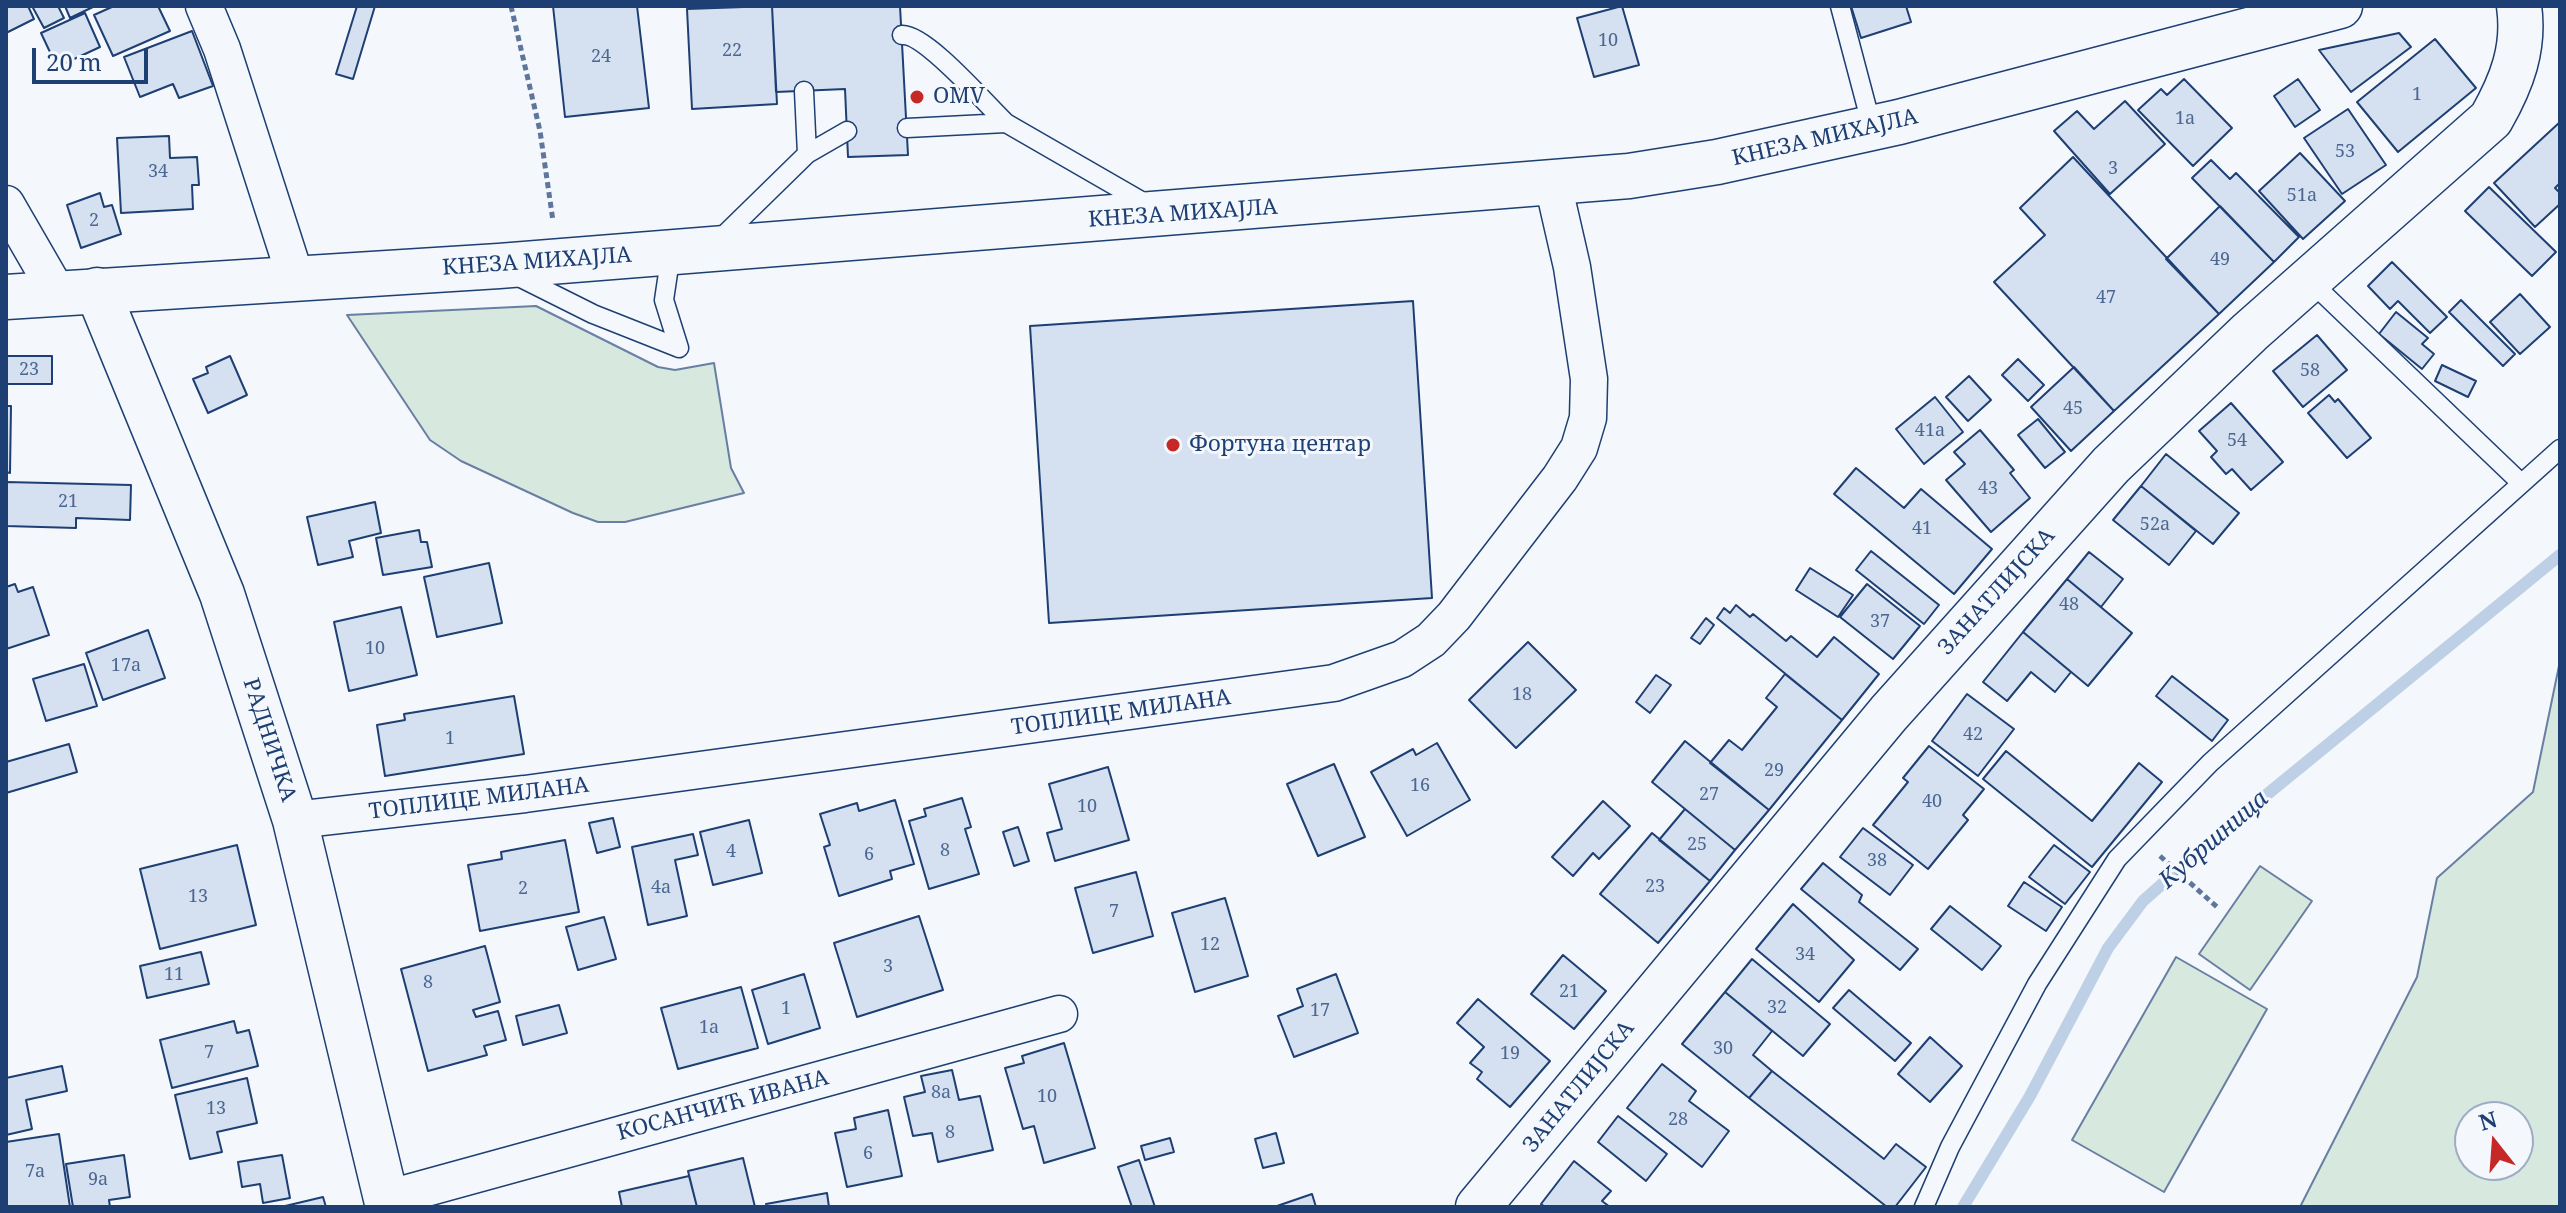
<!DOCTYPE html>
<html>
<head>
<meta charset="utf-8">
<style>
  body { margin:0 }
  #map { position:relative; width:2566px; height:1213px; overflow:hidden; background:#f4f7fb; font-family:"Noto Serif",serif }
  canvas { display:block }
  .frame { position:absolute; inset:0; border:8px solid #1d3f73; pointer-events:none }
  .north { position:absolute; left:2454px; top:1101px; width:80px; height:80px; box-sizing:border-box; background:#f4f7fb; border:2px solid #9eadc5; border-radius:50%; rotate:343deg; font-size:22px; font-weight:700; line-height:32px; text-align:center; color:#1d3f73 }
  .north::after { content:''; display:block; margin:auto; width:28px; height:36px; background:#c62828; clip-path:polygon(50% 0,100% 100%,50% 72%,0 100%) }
  .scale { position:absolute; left:32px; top:48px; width:116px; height:36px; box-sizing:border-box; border:4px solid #1d3f73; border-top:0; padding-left:10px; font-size:24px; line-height:28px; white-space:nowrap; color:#1d3f73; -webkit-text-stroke:6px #f4f7fb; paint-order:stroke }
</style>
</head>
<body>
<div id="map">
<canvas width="2566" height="1213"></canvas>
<div class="frame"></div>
<div class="north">N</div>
<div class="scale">20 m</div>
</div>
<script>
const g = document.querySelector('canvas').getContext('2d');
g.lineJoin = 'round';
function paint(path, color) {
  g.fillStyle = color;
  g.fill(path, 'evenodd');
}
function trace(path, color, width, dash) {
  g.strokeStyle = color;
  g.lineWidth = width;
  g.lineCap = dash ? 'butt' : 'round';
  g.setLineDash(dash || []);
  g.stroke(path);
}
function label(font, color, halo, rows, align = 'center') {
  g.font = font + ' "Noto Serif",serif';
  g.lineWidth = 6;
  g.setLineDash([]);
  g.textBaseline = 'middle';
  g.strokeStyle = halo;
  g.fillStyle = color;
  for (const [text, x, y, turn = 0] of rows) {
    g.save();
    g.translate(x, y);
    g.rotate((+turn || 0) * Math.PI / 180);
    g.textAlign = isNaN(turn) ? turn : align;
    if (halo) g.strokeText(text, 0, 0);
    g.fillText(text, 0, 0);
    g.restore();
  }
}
const green = new Path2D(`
  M536,306L658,367L675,370L714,363L731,468L744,493L625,522H598L573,513L461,461L430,440L347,315Z
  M2560,661V1207H2300L2417,977L2437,878L2533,792ZM2470,1117H2518V1165H2470Z
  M2260,866L2312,901L2250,990L2199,954Z
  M2176,957L2267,1009L2164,1192L2072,1140Z`);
paint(green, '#d7e8df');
trace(green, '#687fa3', 2);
trace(new Path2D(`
  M1963,1207L2030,1096L2108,948L2143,901L2221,832L2560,555`), '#bed0e5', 12);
const building = new Path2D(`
  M6,6H28L34,19L6,33Z
  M32,6H58L64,18L44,28Z
  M65,6H95L70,18Z
  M114,6H158L170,31L113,56L94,15Z
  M357,6H375L353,79L336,74Z
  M553,6H637L649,108L565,117Z
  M772,6L777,104L692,109L687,9Z
  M772,6H900L908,155L848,157L845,89L776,92Z
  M1622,6L1639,65L1594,77L1577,18Z
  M1851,6H1906L1911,22L1861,38Z
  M85,13L100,47L57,67L41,33Z
  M192,31L213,86L179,98L173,84L140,97L124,57Z
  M2399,33L2411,47L2351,92L2319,50Z
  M2435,39L2476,88L2398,152L2357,102Z
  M2184,79L2232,128L2193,166L2138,110L2161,89L2167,95Z
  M2298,79L2320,110L2295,127L2274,96Z
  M2125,101L2165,144L2110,194L2054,131L2077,111L2094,129Z
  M2348,109L2386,165L2342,194L2304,138Z
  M2560,122V183L2555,188L2560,193V204L2535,227L2494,183Z
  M169,136L170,158L197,157L199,185H192L193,209L121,213L117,138Z
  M2300,153L2345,201L2303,239L2259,191Z
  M2073,157L2219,314L2114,411L1994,282L2045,235L2020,208Z
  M2211,160L2230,179L2236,173L2299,237L2274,262L2192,178Z
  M2489,187L2556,252L2532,276L2465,211Z
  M100,193L104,207L112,205L121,234L81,248L67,205Z
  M2220,206L2274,262L2219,314L2166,259Z
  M2392,262L2447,317L2430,333L2398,301L2390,309L2368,286Z
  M2520,294L2550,327L2520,354L2490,322Z
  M2461,300L2515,354L2503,366L2449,312Z
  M1413,301L1432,598L1049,623L1030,326Z
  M2396,312L2428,338L2422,344L2434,354L2422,369L2379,334Z
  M2317,335L2347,370L2303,407L2273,371Z
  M6,356H52V384H6Z
  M230,356L247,395L208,413L193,379L208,373L206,367Z
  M2018,359L2044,385L2028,401L2002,375Z
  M2442,365L2476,381L2468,397L2435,381Z
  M2074,367L2114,411L2071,451L2031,407Z
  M1969,376L1991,400L1968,421L1946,397Z
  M2329,395L2335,402L2338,399L2371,438L2347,458L2308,413Z
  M1935,397L1963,432L1924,464L1896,429Z
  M2231,403L2283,462L2251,490L2232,469L2226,474L2211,457L2217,451L2199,431Z
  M6,406H11L10,473L6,472Z
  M2038,419L2065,452L2045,468L2018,435Z
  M1980,430L2014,470L2010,473L2030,498L1991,532L1946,480L1965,464L1954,452Z
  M2166,454L2239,513L2213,544L2141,486Z
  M1856,468L1904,508L1921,489L1992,549L1954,594L1834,494Z
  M6,482L131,485L130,520L76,518V528L6,526Z
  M2141,486L2196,531L2169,565L2113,520Z
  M375,502L381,533L349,541L353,557L318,565L307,517Z
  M419,530L421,542H427L432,567L383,575L376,538Z
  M1871,551L1939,605L1924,624L1856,570Z
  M2089,552L2123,579L2101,607L2067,579Z
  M489,563L502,623L437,637L424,577Z
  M1810,568L1853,595L1838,617L1796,590Z
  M2067,579L2132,633L2088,686L2023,632Z
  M15,584L18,592L33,587L49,635L6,649V587Z
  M1867,584L1920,626L1893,659L1840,617Z
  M1736,605L1750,617L1753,614L1786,641L1791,636L1817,657L1834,637L1879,674L1842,720L1717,618L1724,608L1730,613Z
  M401,607L417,675L349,691L334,622Z
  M1706,618L1714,625L1700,644L1691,638Z
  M148,630L165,678L103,700L86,653Z
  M2023,632L2071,672L2055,692L2031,672L2007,701L1983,682Z
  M1528,642L1576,690L1516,748L1469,700Z
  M84,664L97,706L46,721L33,679Z
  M1785,674L1842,720L1769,810L1710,763L1729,740L1742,750L1777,707L1766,698Z
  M1656,675L1671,685L1650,713L1636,702Z
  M2172,676L2228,720L2212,741L2156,696Z
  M1967,694L2014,729L1978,776L1932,741Z
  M514,696L524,754L385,776L377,725L405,720L404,714Z
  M1685,741L1769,810L1735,850L1652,782Z
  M1437,743L1470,800L1407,836L1371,772L1413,749L1416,755Z
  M69,744L77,772L6,793V762Z
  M1929,746L1984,789L1963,815L1968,820L1928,869L1873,825L1908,782L1903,778Z
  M2006,751L2092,821L2139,763L2162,782L2092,867L1983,779Z
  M1334,764L1365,837L1318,856L1287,784Z
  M1108,767L1129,840L1055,861L1047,833L1062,829L1049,784Z
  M962,798L971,827L965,829L979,874L929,889L909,821L926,816L924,809Z
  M895,800L914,864L890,871L892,879L839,896L824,847L830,845L820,814L857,803L859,811Z
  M1603,801L1630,826L1599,859L1593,853L1573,876L1552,857Z
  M1685,809L1735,850L1710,881L1659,840Z
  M613,818L620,847L597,853L589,823Z
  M749,820L762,873L713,885L700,832Z
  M1018,827L1029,861L1014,866L1003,832Z
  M1863,828L1913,865L1890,895L1840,857Z
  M1652,833L1710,881L1658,943L1600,894Z
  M693,834L698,855L675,860L687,916L648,925L632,847Z
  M565,840L579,912L480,931L468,865L502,859L501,852Z
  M237,845L256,925L160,949L140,869Z
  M2054,845L2090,872L2065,904L2029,877Z
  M1823,863L1862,895L1859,902L1918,949L1900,970L1801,889Z
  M1136,872L1153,936L1093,953L1075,888Z
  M2024,882L2062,907L2046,931L2008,906Z
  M1225,898L1248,976L1195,992L1172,913Z
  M1793,904L1854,960L1819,1002L1756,949Z
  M1950,906L2001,946L1982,970L1931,929Z
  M919,916L943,990L857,1017L834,943Z
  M604,917L616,959L578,970L566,927Z
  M485,946L500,1002L473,1010L476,1017L498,1011L506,1040L484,1046L487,1055L428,1071L401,969Z
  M201,952L209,984L147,998L140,966Z
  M1563,955L1606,991L1574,1029L1531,994Z
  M1752,959L1830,1024L1803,1056L1725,992Z
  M804,974L820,1028L768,1044L752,990Z
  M1336,974L1358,1033L1294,1057L1278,1016L1303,1006L1297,989Z
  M741,987L758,1048L678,1069L661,1008Z
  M1849,990L1911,1043L1895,1061L1833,1008Z
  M1725,992L1772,1031L1753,1055L1772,1071L1749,1098L1682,1044Z
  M1478,999L1550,1061L1510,1107L1477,1079L1482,1072L1470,1063L1484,1047L1457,1023Z
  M559,1005L567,1033L523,1045L516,1016Z
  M234,1021L237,1033L249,1030L258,1066L172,1088L160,1040Z
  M1930,1037L1962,1066L1930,1102L1898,1074Z
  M1064,1043L1095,1148L1044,1163L1034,1126L1023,1129L1005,1068L1024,1063L1022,1056Z
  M1662,1064L1696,1091L1689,1101L1729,1131L1702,1167L1627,1108Z
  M62,1066L67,1091L26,1100L32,1129L6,1135V1078Z
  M952,1070L959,1100L980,1096L993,1150L938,1162L932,1133L913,1136L904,1097L925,1092L921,1076Z
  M1772,1071L1884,1159L1896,1144L1926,1167L1895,1207H1887L1749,1098Z
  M247,1078L257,1123L217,1132L222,1152L190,1159L175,1095Z
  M888,1110L902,1176L847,1187L835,1133L856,1129L854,1118Z
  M1618,1116L1667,1154L1646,1181L1598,1142Z
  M1276,1133L1284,1163L1263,1168L1255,1139Z
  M59,1134L70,1207H7L6,1142Z
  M1170,1138L1174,1152L1145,1160L1141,1146Z
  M124,1155L130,1197L109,1200L110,1207H73L66,1164Z
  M282,1155L290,1198L263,1203L260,1184L242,1187L238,1162Z
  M743,1158L755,1207H697L688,1171Z
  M1139,1160L1155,1207H1132L1118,1167Z
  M1574,1161L1611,1191L1602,1201L1610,1207H1545L1541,1204Z
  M689,1176L697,1207H622L619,1192Z
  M827,1193L829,1207H767L766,1204Z
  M1312,1194L1316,1207H1277V1206Z
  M323,1197L326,1207H281Z`);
paint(building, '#d5e0f0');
trace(building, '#1d3f73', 2);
const service = new Path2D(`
  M1840,6L1872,127
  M902,35C925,33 987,105 1006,123
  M804,91L807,154
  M907,128L1006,123L1150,206
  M717,242L807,154L847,131
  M671,253L664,300L679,348
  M515,275L593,314L679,348
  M2309,280L2521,483
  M1924,1207L1950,1147L2037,984L2117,859L2210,763L2560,449`);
const minor = new Path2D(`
  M204,6L222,49L296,279
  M6,204L58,294
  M295,820L525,794L1334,683L1402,659L1431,640L1454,616L1560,478L1579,448L1588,418L1589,379L1572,267L1553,184
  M386,1199L1059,1014`);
const tertiary = new Path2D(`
  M97,290L222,594L295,820L388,1207
  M1478,1207L1889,713L2111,465L2250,332L2491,119C2512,82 2525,48 2519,6`);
const primary = new Path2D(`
  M6,297L499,266L1629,176L1717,162L1899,122L2340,6`);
trace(service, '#1d3f73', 21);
trace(minor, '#1d3f73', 39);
trace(tertiary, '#1d3f73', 47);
trace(primary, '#1d3f73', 47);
trace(new Path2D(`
  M511,6L540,131L553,221
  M2160,856L2217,907`), '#5e769c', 5, [6, 4]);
trace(service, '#f4f7fb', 18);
trace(minor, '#f4f7fb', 36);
trace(tertiary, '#f4f7fb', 44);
trace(primary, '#f4f7fb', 44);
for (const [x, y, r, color] of [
  [917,97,8,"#c62828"],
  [1173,445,8,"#c62828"]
]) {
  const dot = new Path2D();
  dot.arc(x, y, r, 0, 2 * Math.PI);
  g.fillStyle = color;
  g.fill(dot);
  trace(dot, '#f4f7fb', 3);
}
label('18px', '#4b6792', null, [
  ["10",1608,41],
  ["22",732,51],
  ["24",601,57],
  ["1",2417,95],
  ["1a",2185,119],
  ["53",2345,152],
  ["3",2113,169],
  ["34",158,172],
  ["51a",2302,196],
  ["2",94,221],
  ["49",2220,260],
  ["47",2106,298],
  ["23",29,370],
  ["58",2310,371],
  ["45",2073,409],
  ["41a",1930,431],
  ["54",2237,441],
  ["43",1988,489],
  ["21",68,502],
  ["52a",2155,525],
  ["41",1922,529],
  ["48",2069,605],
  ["37",1880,622],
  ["10",375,649],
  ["17a",126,666],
  ["18",1522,695],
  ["42",1973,735],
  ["1",450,739],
  ["29",1774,771],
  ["16",1420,786],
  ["27",1709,795],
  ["40",1932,802],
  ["10",1087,807],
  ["25",1697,845],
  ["8",945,851],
  ["4",731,852],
  ["6",869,855],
  ["38",1877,861],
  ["23",1655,887],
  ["4a",661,888],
  ["2",523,889],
  ["13",198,897],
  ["7",1114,912],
  ["12",1210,945],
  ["34",1805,955],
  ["3",888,967],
  ["11",174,975],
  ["8",428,983],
  ["21",1569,992],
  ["32",1777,1008],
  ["1",786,1009],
  ["17",1320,1011],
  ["1a",709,1028],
  ["30",1723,1049],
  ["7",209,1053],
  ["19",1510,1054],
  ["8a",941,1093],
  ["10",1047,1097],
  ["13",216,1109],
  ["28",1678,1120],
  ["8",950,1133],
  ["6",868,1154],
  ["7a",35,1172],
  ["9a",98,1180]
]);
label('22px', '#1d3f73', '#f4f7fb', [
  ["OMV",933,97],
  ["Фортуна центар",1189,445]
], 'left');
label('22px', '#1d3f73', '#f4f7fb', [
  ["КНЕЗА МИХАЈЛА",1825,138,-13],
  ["КНЕЗА МИХАЈЛА",1183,214,-4],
  ["КНЕЗА МИХАЈЛА",537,262,-4],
  ["ЗАНАТЛИЈСКА",1997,592,-48],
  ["ТОПЛИЦЕ МИЛАНА",1121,713,-8],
  ["РАДНИЧКА",269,740,72],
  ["ТОПЛИЦЕ МИЛАНА",479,799,-7],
  ["ЗАНАТЛИЈСКА",1579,1087,-51],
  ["КОСАНЧИЋ ИВАНА",723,1106,-15]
]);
label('italic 24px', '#1d3f73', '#f4f7fb', [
  ["Кубршница",2214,840,-41]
]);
</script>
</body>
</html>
